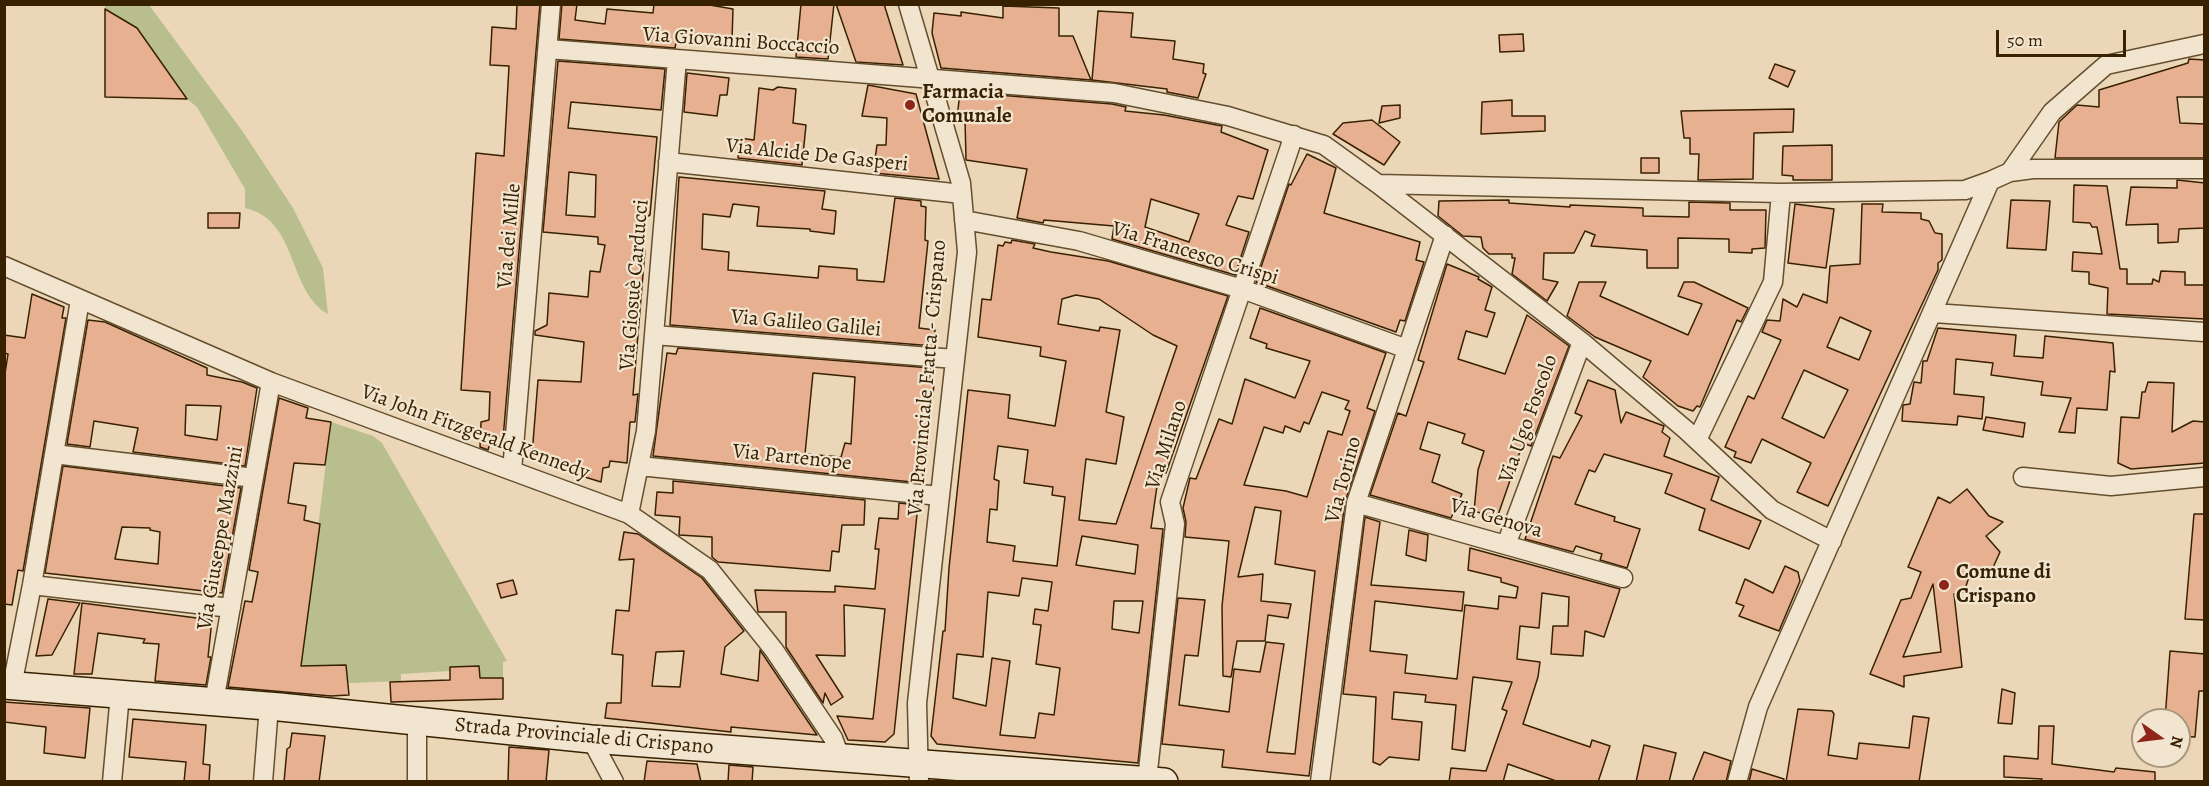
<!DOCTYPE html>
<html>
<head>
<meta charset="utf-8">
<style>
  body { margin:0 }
  #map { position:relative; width:2209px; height:786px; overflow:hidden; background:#ebd7b7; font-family:Alegreya,serif }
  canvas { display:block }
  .frame { position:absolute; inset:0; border:6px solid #382101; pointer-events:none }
  .north { position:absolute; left:2131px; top:708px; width:60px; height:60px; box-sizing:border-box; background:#f2e5d0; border:2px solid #a8977d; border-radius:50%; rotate:104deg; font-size:16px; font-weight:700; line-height:24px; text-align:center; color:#382101 }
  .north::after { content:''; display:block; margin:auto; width:21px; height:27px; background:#8f2418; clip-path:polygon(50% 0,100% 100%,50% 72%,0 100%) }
  .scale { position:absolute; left:1996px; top:30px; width:130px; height:27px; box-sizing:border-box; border:3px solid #382101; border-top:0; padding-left:8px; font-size:18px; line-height:21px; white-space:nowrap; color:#382101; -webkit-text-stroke:4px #f2e5d0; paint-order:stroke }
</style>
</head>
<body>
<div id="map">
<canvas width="2209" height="786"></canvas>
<div class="frame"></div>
<div class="north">N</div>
<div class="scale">50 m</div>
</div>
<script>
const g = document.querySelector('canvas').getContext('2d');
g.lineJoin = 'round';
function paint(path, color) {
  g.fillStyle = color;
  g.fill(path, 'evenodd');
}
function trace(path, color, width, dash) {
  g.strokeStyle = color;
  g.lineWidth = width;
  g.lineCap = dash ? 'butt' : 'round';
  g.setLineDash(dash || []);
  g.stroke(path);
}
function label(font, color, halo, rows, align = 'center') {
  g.font = font + ' Alegreya,serif';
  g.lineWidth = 4.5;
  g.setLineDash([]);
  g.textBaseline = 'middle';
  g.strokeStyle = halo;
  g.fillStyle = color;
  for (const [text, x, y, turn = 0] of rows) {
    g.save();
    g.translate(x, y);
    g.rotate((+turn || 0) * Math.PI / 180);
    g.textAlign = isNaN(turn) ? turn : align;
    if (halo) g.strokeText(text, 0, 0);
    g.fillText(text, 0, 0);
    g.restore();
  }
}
paint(new Path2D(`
  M105,5H149L243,132L293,208L323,268L328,314C287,291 299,220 245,208V189L197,107L187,99L137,28L105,9Z
  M331,422L373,436L382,443L507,661L503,662V678H480L479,666L450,667V671L401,674V681L351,683L347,682L346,665L301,666Z`), '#b8be8d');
const building = new Path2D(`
  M517,4H540L503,439L492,437L488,450L480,447L481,422L489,420L490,392L461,390L476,153L504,156L509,66L490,65L492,27L516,29Z
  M562,4H577L575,20L605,24L607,9L653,13L654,4H704L733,9L732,40L678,33L675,48L559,39Z
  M801,4H834L828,59L796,57Z
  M836,4H884L903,65L856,62Z
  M1003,6L1059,8V36H1073L1091,80L941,68L932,33L934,13L961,16V12L1003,18Z
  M105,9L137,28L187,99L105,97Z
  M1098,11L1133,13L1131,37L1175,41L1173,59L1204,64L1203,73L1206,74L1198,98L1167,92V89L1092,80Z
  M1523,34L1524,51L1500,52L1499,35Z
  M2189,59L2205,60V97H2177L2180,123L2205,124V158H2055L2059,122L2077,105L2099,107V90L2188,63Z
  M558,61L665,69L661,110L571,102L568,128L657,137L650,215L642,220L637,248L645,250L633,395L638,394L635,422H630L627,463L610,461L609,467L603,468L601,482L575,474L532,455L538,380L581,382L584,342L535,335V331L547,325L549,293L588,297L590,271L600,272L605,245L598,244V237L543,232ZM569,172L596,175L595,217L566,215Z
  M1775,64L1795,71L1788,87L1769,78Z
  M687,73L729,78L727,95H720L717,116L684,112Z
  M868,85L916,94L939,179L873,173L877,145H886L887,118L862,116Z
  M778,87L796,89L793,123L806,125L802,165L738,158L739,138L754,140L759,88L773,90Z
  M960,92L1112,104L1126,107L1125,111L1164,115L1222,126L1221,132L1268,150L1253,199L1238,196L1226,225L1249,232L1235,275L1112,239L1114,226L1044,220L1043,223L1017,218L1027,169L966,160L965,119L957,118ZM1151,199L1199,214L1189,242L1145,227Z
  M1512,100V116H1545V131L1481,134L1482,102Z
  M1400,105V118L1379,123L1382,106Z
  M1794,109L1793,132L1754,133L1753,179L1698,180L1699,154H1690V138H1684L1681,111Z
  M1372,120L1400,142L1384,165L1333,134L1343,123Z
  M1832,145V180H1793V176L1782,175L1783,146Z
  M1307,154L1336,168L1324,213L1420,242L1416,260L1424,262L1405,321L1400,320L1396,332L1256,282L1289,184L1291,185Z
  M1641,158H1659V173H1641Z
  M679,177L825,191L822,209L836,211L834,234L810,231V229L757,226L759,207L733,204L730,217L703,214L702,249L729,252L728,270L818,278L819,266L857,269V280L884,282L895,198L921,201V206L926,207L925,240L928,241L919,328L935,330L934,346L670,325Z
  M2177,180L2205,183V228L2179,229L2178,242L2158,243V224L2126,225L2131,187L2177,188Z
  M2074,185L2107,186L2120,269H2127V284H2152L2153,279L2159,282L2161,271L2185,272V285H2205V319L2107,314L2108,288L2089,284V272L2072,271L2073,252L2102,254L2097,227H2092L2090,223L2073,222Z
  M1509,200V203L1570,207V205L1643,208V216L1689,217V202L1730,203V210H1766L1765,248L1752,249V253L1729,252V239L1678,238V268H1647V250L1591,246L1595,235L1585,231L1574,253H1544L1543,279L1558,282L1547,301L1512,274L1515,258H1512V254H1489L1483,248L1481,237L1463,236L1438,216L1439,201Z
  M2011,200L2050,201L2046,250L2007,248Z
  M1795,204L1834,209L1826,268L1788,263Z
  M1862,204H1883L1882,212L1921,213V219L1929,221L1935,233L1942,234V260L1938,263V270L1828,506L1797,492L1811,463L1762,439L1751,463L1734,457L1736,452L1725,447L1748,396L1754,399L1781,340L1762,332L1767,320L1780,321L1783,299L1797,307L1803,294L1827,303L1830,266L1860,264ZM1840,317L1871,331L1859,360L1827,347ZM1804,370L1848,390L1824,438L1782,418Z
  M208,213H240L239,228H208Z
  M1012,240L1035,244L1033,248L1051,252L1108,261L1228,296L1166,473L1159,472L1151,528L1163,529L1138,763L937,744L931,736L943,631H945L949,568L968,390L1010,395L1008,418L1055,426L1066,361L1040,356L1041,347L978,337L982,299L991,300L998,245L1003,246L1005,242L1011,243ZM1076,295L1099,299L1153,335L1177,346L1116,524L1079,520L1086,459L1116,464L1124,417L1106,412L1120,330L1100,327L1099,331L1058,324L1062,299ZM998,446L1028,450L1024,483L1053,487L1052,495L1065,497L1057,566L1013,561L1015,546L987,542L990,509L997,510L999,481L994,479ZM1082,536L1138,545L1135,574L1076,565ZM1022,578L1052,582L1048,611L1035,609L1033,624L1041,625L1036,664L1060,668L1054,715L1039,713L1035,738L1000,735L1010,661L992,658L986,706L953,698L957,654L983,657L988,592L1019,596ZM1114,601H1143L1139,633L1112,629Z
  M1447,264L1479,277L1478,279L1492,287L1485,310L1495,313L1487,337L1466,331L1458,359L1505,374L1527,315L1569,346L1531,446L1523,443L1497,518L1474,511L1478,470L1484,451L1462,443L1465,434L1428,422L1420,449L1440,455L1432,482L1462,494L1451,518L1370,495L1398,413L1406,416L1424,362L1418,360Z
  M1579,282H1606L1600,296L1688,335L1702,304L1678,296L1684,282H1694L1748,308L1741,322L1737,320L1700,407L1697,406L1693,411L1678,406L1643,377L1651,361L1595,337L1567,316Z
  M32,294L64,307L62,318H66L23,571L18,570L12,605L4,604V380L8,354L4,353V335L25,338Z
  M1260,308L1386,353L1367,408L1375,411L1345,502L1309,776L1222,767L1224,750L1162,744L1178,598L1205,600L1198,656L1185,655L1179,705L1229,712L1234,669L1260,672L1266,642L1284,644L1267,752L1295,754L1315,571L1275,564L1281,511L1255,507L1238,577L1263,574L1261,601L1291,604L1288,618L1268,615L1265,641H1237L1231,677L1223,676L1222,606L1229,541L1185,537L1186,522L1183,508L1190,478L1196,479L1219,419L1232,424L1245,379L1295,398L1310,361L1266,348L1267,344L1250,338ZM1322,392L1349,401L1345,409L1350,411L1342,435L1328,431L1307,497L1286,491L1244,485L1264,427L1283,433L1285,426L1300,432L1304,422L1309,424Z
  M88,320L105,322L207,368V375L242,382L257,388L245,466L133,452L138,428L94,421L90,447L67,444ZM186,405L221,406L217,440L185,435Z
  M1938,328L2016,335L2014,356L2043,358L2045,336L2113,343L2115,372L2110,371L2107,410L2077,408L2075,433L2059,432L2071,398L2041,395L2043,382L1991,375L1993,363L1956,359L1954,394L1984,397L1982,419L1958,416L1957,425L1902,421L1903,405L1910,404L1914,382L1921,383L1923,361H1927Z
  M678,348L931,368L929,383L934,385L922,483L653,456L667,353L676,354ZM813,373L855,377L851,444L845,443L841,457L805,454Z
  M1588,380L1615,390L1621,423L1626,412L1664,426L1662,432L1670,438L1664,456L1719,477L1711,500L1761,521L1749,549L1699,530L1705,509L1665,493L1672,474L1604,454L1595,472L1589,470L1575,504L1615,517L1614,521L1640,529L1627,568L1600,560L1602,554L1576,546L1573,552L1525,539L1553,456L1560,458L1582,416L1575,413Z
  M2148,382L2174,383L2172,432L2193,421L2205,422V463L2131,469L2118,463L2121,417L2139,418L2142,392H2145Z
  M279,398L308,408L306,418L331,422L325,465L294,463L288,503L306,506L304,520L320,524L301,666L346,665L349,695L331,696L228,687L245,601L252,602L258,572L249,570Z
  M1986,417L2025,423L2023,437L1983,430Z
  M63,466L241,488L222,593L45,573ZM122,527L150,528V530L160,532L158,564L115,559Z
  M673,481L865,500L864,525H842L839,552L832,551L830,571L718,562L712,557V537L679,535L680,517L655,515L657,492L673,493Z
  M1967,489L1989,516L2003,522L1986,536L2000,552L1991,572L1970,574L1964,592L1954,594L1962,667L1904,676V687L1870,674L1901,600L1911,598L1921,572L1908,567L1938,497L1950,503ZM1933,584L1941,652L1903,657Z
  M899,503L918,505L894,734L885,742L848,740L837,716L873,719L885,609L844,605L845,656L816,655L843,697L831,705L825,693L823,703L786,647V612H758L755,590L835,592V586L875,589L879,549H875L879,518L898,519Z
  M2194,514H2205V620L2185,619Z
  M1365,517L1380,522L1371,585L1464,592L1462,611L1375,601L1370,651L1407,655L1405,673L1457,679L1465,605L1498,609L1499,596L1516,598L1518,587L1501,582V578L1468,570L1470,548L1620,589L1604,637L1585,631L1583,656L1551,654L1553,626H1568L1569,597L1542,593L1539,628L1520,626L1517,659L1540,662L1538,677L1523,724L1590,747L1592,740L1610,746L1598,782H1559L1508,764L1503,782H1449L1451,768L1486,771L1507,711L1502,709L1512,682L1473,677L1465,751L1452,749L1456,705L1425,702L1426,695L1394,692L1392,719L1422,722L1419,760L1389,757L1380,765L1373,762L1376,697L1343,694Z
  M1409,530L1428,535L1426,561L1406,555Z
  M624,532L638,534L702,578L744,631L725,647L721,674L758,681L760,650L817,735L731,727V732L605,718L607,703H621L623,655L612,654L616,610L629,611L634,559L619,560ZM684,651L680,687L652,686L656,652Z
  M1785,566L1798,572L1800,581L1779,631L1739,616L1744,606L1736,603L1745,579L1773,593Z
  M513,580L517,594L501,598L497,584Z
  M48,599L80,603L52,655L36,656Z
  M82,603L212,620L208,657H211L206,685L155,681L159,644L143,643L145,639L98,633L92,674H74Z
  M2170,651L2205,654V691H2199L2195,737L2179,736V720H2165Z
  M479,666L480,678H503V699L391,702L390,682L450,680V667Z
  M2002,689L2015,693L2012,724L1998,723Z
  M4,702L90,708L85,758L44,753L46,727L4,722Z
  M1798,709L1832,711L1834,714L1828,755L1857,759L1859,743L1909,748L1913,716L1929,718L1919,782H1786Z
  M133,719L206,725L203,764L210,765L209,782H184L186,762L129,757Z
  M2039,726H2054L2052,764L2114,772L2116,768L2155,772V782H2041L2042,779L2004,777V756L2038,759Z
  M292,733L325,736L319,782H284L287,749L290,747Z
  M1644,745L1676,753L1669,782H1636Z
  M509,747L549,750L546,782H508Z
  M1704,752L1731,761L1726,782H1692Z
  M647,761L697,764L701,782H644Z
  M729,765L753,767L752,782H728Z
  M1752,769L1784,779L1783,782H1749Z`);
paint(building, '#e7b191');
trace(building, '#382101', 1.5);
const street = new Path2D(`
  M908,4L961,183L967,252L917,703L919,782
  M548,49L1114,93L1228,116L1324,145L1378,184L1582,342L1686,430L1772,510L1832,541
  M668,162L962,194
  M2010,172L2052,112L2106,65L2204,44
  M1378,184L1781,193L1965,190L1990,181
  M964,220L1079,241L1242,289L1407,349
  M4,266L271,382L629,514L710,570L774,650L833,738L840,757
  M1934,313L2204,332
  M654,335L955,359
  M1697,440L1773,282L1781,193
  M54,454L254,478
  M639,466L940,496
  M512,471L551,4
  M2023,477L2111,486L2204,477
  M1356,503L1623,578
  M629,514L646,431L677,59
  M1506,545L1582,342
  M32,585L231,608
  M12,686L32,585L80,300
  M214,702L271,382
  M417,721V782
  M591,739L614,782
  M1147,780L1175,524L1170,502L1294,135
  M112,782L120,694
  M263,782L269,706
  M1320,782L1356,503L1445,235
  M1737,782L1758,707L1990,181L2010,172L2033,169H2204`);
const secondary = new Path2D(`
  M4,685L280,707L591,739L1164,782`);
trace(street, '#654e2e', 21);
trace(secondary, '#382101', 30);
trace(street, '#f2e5d0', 18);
trace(secondary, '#f2e5d0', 27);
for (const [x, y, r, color] of [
  [910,105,6,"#8f2418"],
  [1944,585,6,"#8f2418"]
]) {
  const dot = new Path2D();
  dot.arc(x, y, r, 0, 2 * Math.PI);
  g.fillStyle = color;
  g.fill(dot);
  trace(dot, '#f2e5d0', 2);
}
label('21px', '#382101', '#f2e5d0', [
  ["Via Giovanni Boccaccio",741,42,4],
  ["Via Alcide De Gasperi",817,156,6],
  ["Via dei Mille",510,236,-85],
  ["Via Francesco Crispi",1195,254,17],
  ["Via Giosuè Carducci",635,285,-85],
  ["Via Galileo Galilei",806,324,5],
  ["Via Provinciale Fratta - Crispano",928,378,-85],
  ["Via Ugo Foscolo",1529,419,-70],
  ["Via John Fitzgerald Kennedy",475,433,20],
  ["Via Milano",1167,445,-72],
  ["Via Partenope",792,458,6],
  ["Via Torino",1344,480,-75],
  ["Via Genova",1496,519,16],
  ["Via Giuseppe Mazzini",221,538,-80],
  ["Strada Provinciale di Crispano",584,737,5]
]);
label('bold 21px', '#382101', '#f2e5d0', [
  ["Farmacia",922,93],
  ["Comunale",922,117],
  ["Comune di",1956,573],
  ["Crispano",1956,597]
], 'left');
</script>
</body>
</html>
